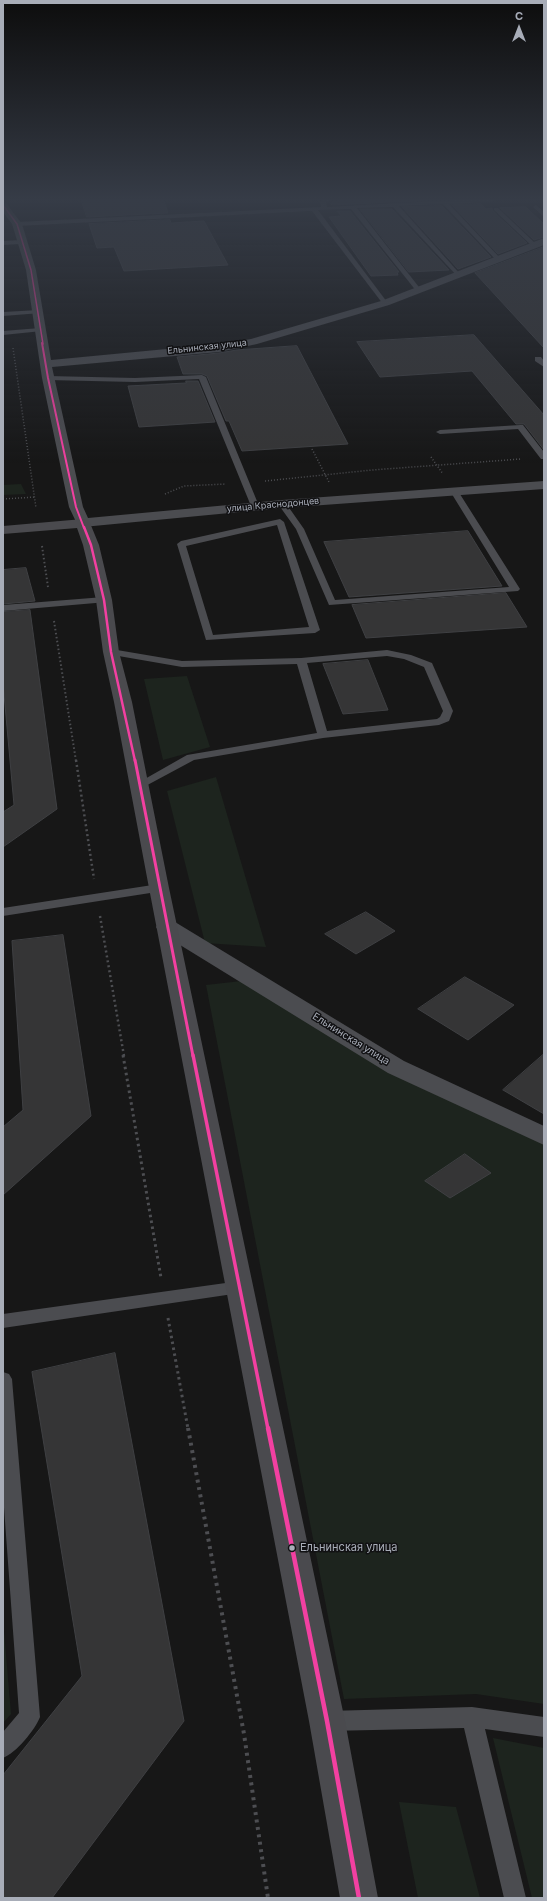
<!DOCTYPE html>
<html>
<head>
<meta charset="utf-8">
<style>
  body { margin:0 }
  #map { position:relative; width:547px; height:1901px; overflow:hidden; background:#171717; font-family:Inter,sans-serif }
  canvas { display:block }
  .frame { position:absolute; inset:0; border:4px solid #a8adb8; pointer-events:none }
  .north { position:absolute; left:499px; top:8px; width:40px; height:40px; -webkit-text-stroke:3px #111113; paint-order:stroke; rotate:0deg; font-size:11px; font-weight:700; line-height:16px; text-align:center; color:#a8adb8 }
  .north::after { content:''; display:block; margin:auto; width:14px; height:18px; background:#a8adb8; clip-path:polygon(50% 0,100% 100%,50% 72%,0 100%) }
</style>
</head>
<body>
<div id="map">
<canvas width="547" height="1901"></canvas>
<div class="frame"></div>
<div class="north">С</div>
</div>
<script>
const g = document.querySelector('canvas').getContext('2d');
g.lineJoin = 'round';
function paint(path, color) {
  g.fillStyle = color;
  g.fill(path, 'evenodd');
}
function trace(path, color, width, dash) {
  g.strokeStyle = color;
  g.lineWidth = width;
  g.lineCap = dash ? 'butt' : 'round';
  g.setLineDash(dash || []);
  g.stroke(path);
}
function label(font, color, halo, rows, align = 'center') {
  g.font = font + ' Inter,sans-serif';
  g.lineWidth = 3;
  g.setLineDash([]);
  g.textBaseline = 'middle';
  g.strokeStyle = halo;
  g.fillStyle = color;
  for (const [text, x, y, turn = 0] of rows) {
    g.save();
    g.translate(x, y);
    g.rotate((+turn || 0) * Math.PI / 180);
    g.textAlign = isNaN(turn) ? turn : align;
    if (halo) g.strokeText(text, 0, 0);
    g.fillText(text, 0, 0);
    g.restore();
  }
}
paint(new Path2D(`
  M21,484L26,494L3,495V485Z
  M187,676L210,747L163,760L144,679Z
  M216,777L266,947L205,943L167,791Z
  M259,979L345,1042L544,1140V1704L476,1694L344,1699L206,985Z
  M3,1619L11,1714L3,1723Z
  M493,1738L544,1748V1898H532Z
  M399,1802L456,1807L480,1898H418Z`), '#1d241e');
const building = new Path2D(`
  M81,198H163L168,213L87,217Z
  M377,198H469L332,205L330,203L344,199Z
  M481,204L486,209L492,208L493,211L527,243L498,254L452,205Z
  M442,206L491,257L458,269L402,207Z
  M526,207L544,224V237L534,240L500,208Z
  M360,209H392L449,270L409,272Z
  M337,211H350L399,272H397L398,275L371,276L329,217L341,216Z
  M170,220L171,223L204,221L228,265L124,271L114,247L97,248L89,224Z
  M544,247V348L475,273Z
  M474,335L544,415V450L524,424H516L472,371L380,377L357,342Z
  M297,346L348,444L242,451L229,421H226L207,376L202,374H183L177,357L219,353L237,350Z
  M186,381H198L215,422L139,427L128,386L186,383Z
  M468,531L502,586L349,597L324,542Z
  M26,568L35,601L3,604V570Z
  M506,593L527,627L366,638L352,605Z
  M30,610L57,809L3,847V812L14,805L3,683V612Z
  M368,660L388,710L343,714L323,664Z
  M366,912L395,931L356,954L325,934Z
  M63,935L91,1116L3,1195V1127L23,1110L12,941Z
  M465,977L514,1005L468,1040L418,1009Z
  M544,1054V1114L503,1090Z
  M465,1154L491,1173L450,1198L425,1181Z
  M115,1353L184,1721L52,1898H3V1775L82,1676L32,1372Z`);
paint(building, '#353536');
trace(building, '#3f4043', 1);
trace(new Path2D(`
  M13,348L36,508
  M312,449L329,482
  M431,457L443,474
  M265,481L372,470L521,459
  M165,494L184,486L226,484
  M3,499L35,497`), '#4d4e52', 1.5, [1, 2]);
trace(new Path2D(`
  M42,546L48,587
  M54,621L76,761`), '#4d4e52', 2, [1.5, 2.5]);
trace(new Path2D(`
  M76,760L94,879
  M100,916L124,1056`), '#4d4e52', 2.5, [2, 3]);
trace(new Path2D(`
  M123,1055L161,1278
  M168,1318L188,1429`), '#4d4e52', 3, [2.5, 3.5]);
trace(new Path2D(`
  M188,1428L244,1734L268,1898`), '#4d4e52', 4, [3, 4.5]);
paint(new Path2D(`
  M325,198H343L326,202L327,207L491,198L494,200L491,202L449,204L501,259L496,260L443,204L399,206L460,274L461,275L458,277L393,207L357,208L422,291L417,292L351,209L318,210L387,302V304H383L312,211L17,226L14,224L17,222L321,207L320,201Z
  M536,205L544,212V217L534,208L533,207Z
  M494,208H498L536,244V246H532L494,210Z
  M3,241L21,240L24,242L21,244L3,245Z
  M39,310L41,311V313L3,316V312Z
  M40,328L42,329V331L3,335V331Z
  M535,357H541L544,361V367L535,361Z
  M202,375L206,377L259,506L258,508H252L251,506L199,379L135,382L48,380L44,378L48,376L135,378Z
  M520,425H523L544,452V459H541L518,429L440,434L436,432L440,430Z
  M454,488L458,491L520,589L518,591L329,605L296,529L278,504L282,501L285,502L304,529L335,600L509,587L450,491Z
  M280,519L284,522L320,630L315,633L206,640L177,544L181,541ZM277,525L309,627L213,635L186,546Z
  M104,597L109,600L107,602L3,611V605Z
  M111,649L182,661L301,658L387,650L411,655L432,663L453,711L449,721L439,725L323,738L194,760L140,789L136,788L134,786L136,784L187,755L317,733L297,664L182,667L107,654L106,652L107,650ZM387,656L404,659L424,667L443,711L440,717L437,719L327,731L307,663Z
  M159,884L163,885L165,888L163,891L3,916V908Z
  M240,1281L246,1282L248,1287L246,1292L240,1293L3,1328V1314Z
  M3,1372L9,1374L12,1379L40,1717C35,1730 16,1753 3,1758V1732L19,1713L3,1494Z
  M472,1707L544,1717V1737L485,1729L526,1898H504L464,1728L328,1731L321,1728L318,1721L321,1714L328,1711Z`), '#4b4c50');
paint(new Path2D(`
  M3,202L6,203L22,224L36,270L51,360L219,344L251,339L381,301L544,238V245L389,305L257,344L219,352L52,367L83,507L88,518L282,500L544,481V489L282,508L83,527L78,526L69,507L42,378L26,270L12,224L3,212Z
  M167,920L175,922L404,1061L544,1126V1145L388,1073L159,932L156,927L159,922Z`), '#4b4c50');
paint(new Path2D(`
  M83,519L88,520L90,523L99,545L112,600L119,652L132,702L169,888L345,1721L378,1898H340L309,1721L149,888L114,702L103,652L96,600L83,545L77,528L3,534V526Z`), '#4a4a4e');
trace(new Path2D(`
  M3,205L17,224L31,270L43,344`), '#f240a1', 1.5);
trace(new Path2D(`
  M42,343L48,378L76,507L84,528`), '#f240a1', 2);
trace(new Path2D(`
  M84,527L91,545L104,600L111,652L135,761`), '#f240a1', 2.5);
trace(new Path2D(`
  M135,760L193,1056`), '#f240a1', 3);
trace(new Path2D(`
  M193,1055L268,1429`), '#f240a1', 3.5);
trace(new Path2D(`
  M268,1428L327,1721L359,1898`), '#f240a1', 4.5);
const sky = g.createLinearGradient(0, 0, 0, 464);
sky.addColorStop(0, '#0d0d0d');
sky.addColorStop(0.43, '#363c47');
sky.addColorStop(1, '#363c4700');
g.fillStyle = sky;
g.fillRect(0, 0, 547, 464);
for (const [x, y, r, color] of [
  [292,1548,3.5,"#a8adb8"]
]) {
  const dot = new Path2D();
  dot.arc(x, y, r, 0, 2 * Math.PI);
  g.fillStyle = color;
  g.fill(dot);
  trace(dot, '#111113', 1.5);
}
label('9px', '#a8adb8', '#111113', [
  ["Ельнинская улица",207,347,-6],
  ["улица Краснодонцев",273,505,-5]
]);
label('10px', '#a8adb8', '#111113', [
  ["Ельнинская улица",351,1039,32]
]);
label('11px', '#a8adb8', '#111113', [
  ["Ельнинская улица",300,1548]
], 'left');
</script>
</body>
</html>
